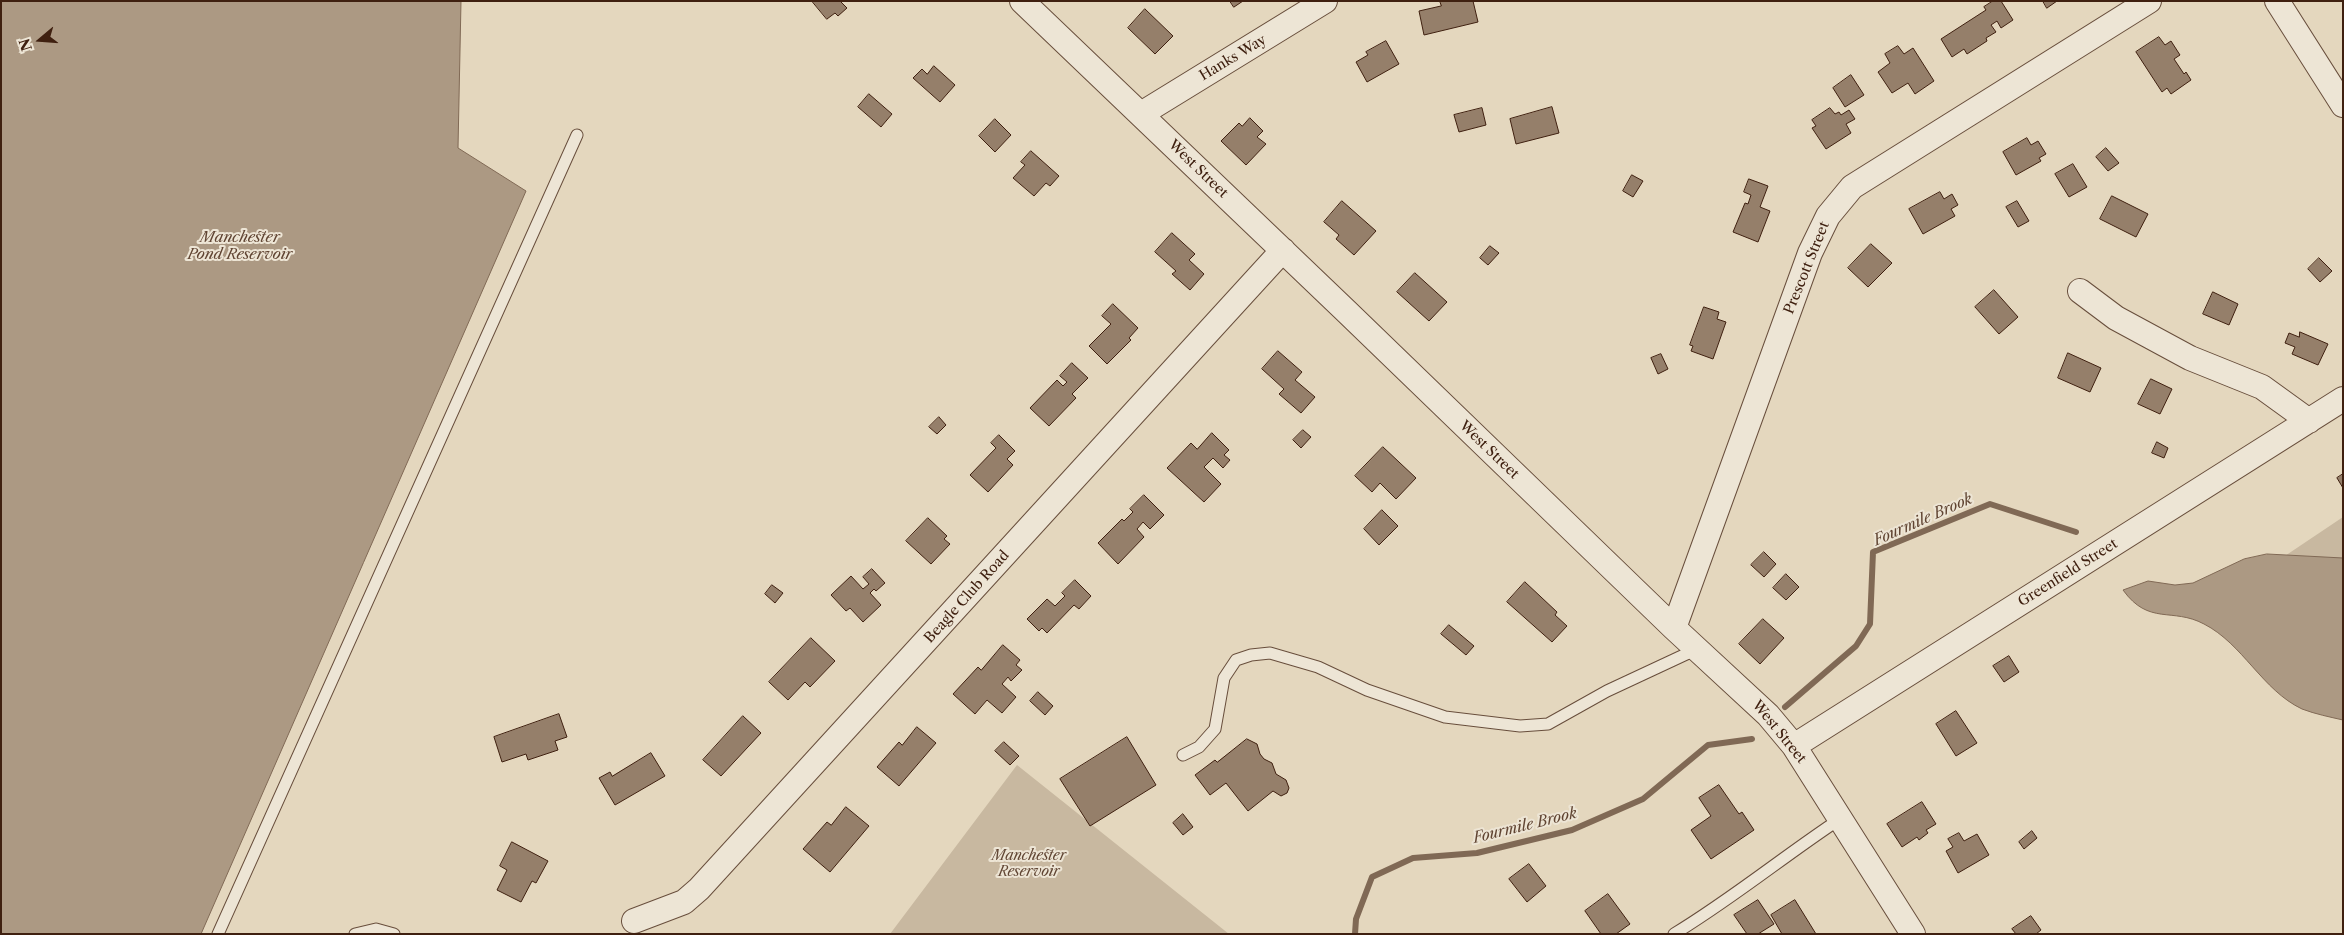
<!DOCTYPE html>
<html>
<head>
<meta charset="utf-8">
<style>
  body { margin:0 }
  #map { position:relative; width:2344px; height:935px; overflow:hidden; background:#e4d7be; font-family:"Libre Caslon Text",serif }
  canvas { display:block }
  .frame { position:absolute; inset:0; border:2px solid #3f2010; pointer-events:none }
  .north { position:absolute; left:15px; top:15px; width:50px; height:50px; -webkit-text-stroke:4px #ede5d5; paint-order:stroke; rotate:252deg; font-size:14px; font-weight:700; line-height:20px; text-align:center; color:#3f2010 }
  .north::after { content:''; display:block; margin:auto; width:18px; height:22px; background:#3f2010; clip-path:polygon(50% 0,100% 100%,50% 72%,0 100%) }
</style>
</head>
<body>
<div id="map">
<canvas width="2344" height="935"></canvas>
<div class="frame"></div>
<div class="north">N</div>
</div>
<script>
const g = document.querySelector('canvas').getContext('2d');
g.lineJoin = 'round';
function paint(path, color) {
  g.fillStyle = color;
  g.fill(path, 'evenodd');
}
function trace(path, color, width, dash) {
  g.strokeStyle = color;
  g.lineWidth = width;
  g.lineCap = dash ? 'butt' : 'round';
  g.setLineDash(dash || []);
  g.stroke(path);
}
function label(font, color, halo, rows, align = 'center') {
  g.font = font + ' "Libre Caslon Text",serif';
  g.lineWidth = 4;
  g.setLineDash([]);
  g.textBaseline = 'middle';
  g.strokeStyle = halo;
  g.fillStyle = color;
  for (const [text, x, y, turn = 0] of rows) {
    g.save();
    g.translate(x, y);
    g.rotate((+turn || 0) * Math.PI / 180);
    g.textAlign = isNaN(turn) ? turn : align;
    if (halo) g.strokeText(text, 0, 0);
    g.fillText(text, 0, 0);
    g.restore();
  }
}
paint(new Path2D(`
  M2343,517V570H2264Z
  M1017,765L1229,934H890Z`), '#c8b8a0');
const water = new Path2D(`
  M1,1H461L458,148L526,191L201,934H1Z
  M2267,554L2343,558V720C2330,717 2315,714 2302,709C2262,690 2243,644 2204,624C2172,607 2149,626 2123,590L2148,581L2175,585L2193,583L2244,559Z`);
paint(water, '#ac9983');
trace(water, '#806955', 1);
trace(new Path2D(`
  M1785,707L1856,646L1870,624L1873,552L1990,504L2076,532
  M1355,934L1356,919L1372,877L1413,858L1477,853L1572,830L1643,799L1708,745L1752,739`), '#806955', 6);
const building = new Path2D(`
  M812,1H840L847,8L838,16L835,13L827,19Z
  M1230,1H1243L1234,7Z
  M1440,1H1473L1478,22L1424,35L1419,11L1441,6Z
  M1993,1H2001L2013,20L2001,28L1997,21L1991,25L1996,32L1986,38L1987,41L1967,54L1964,49L1952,57L1941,39L1986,10L1984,7Z
  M2043,1H2057L2047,8Z
  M1145,9L1173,36L1155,54L1128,28Z
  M2159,37L2165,45L2171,41L2180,55L2174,59L2184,74L2186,72L2191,80L2171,94L2167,88L2162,92L2136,52Z
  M1386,41L1399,64L1367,82L1356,62L1368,55L1366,52Z
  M1898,46L1904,54L1913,48L1934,81L1915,94L1908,83L1892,93L1878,72L1890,63L1885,54Z
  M934,66L955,85L940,102L913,78L922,69L927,74Z
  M1851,75L1864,95L1845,107L1833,88Z
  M869,94L892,114L881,127L858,107Z
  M1552,107L1559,133L1516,144L1510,119Z
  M1482,108L1486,125L1459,132L1454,115Z
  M1830,108L1835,114L1839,112L1841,115L1849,110L1855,119L1846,124L1851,133L1826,149L1812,128L1816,126L1812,120Z
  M1250,118L1263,131L1257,137L1266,144L1246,165L1221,141L1239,123L1242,126Z
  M995,119L1011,135L995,152L979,136Z
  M2027,138L2031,145L2038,141L2046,154L2039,158L2041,161L2016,175L2003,152Z
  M2106,148L2119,163L2108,171L2096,157Z
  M1031,151L1059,176L1050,186L1046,183L1034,196L1013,178L1025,165L1021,162Z
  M2073,164L2087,187L2069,197L2055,174Z
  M1632,175L1643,181L1633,197L1623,191Z
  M1749,179L1768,186L1760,207L1770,211L1758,242L1733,232L1745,203L1748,204L1751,195L1744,192Z
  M1940,192L1944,199L1952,194L1958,205L1951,209L1955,216L1923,234L1909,209Z
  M2112,196L2148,214L2136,237L2100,219Z
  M1342,201L1376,231L1354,255L1336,239L1339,235L1324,222Z
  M2017,201L2029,221L2018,227L2006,207Z
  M1172,233L1195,254L1189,260L1204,274L1190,290L1172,274L1176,271L1155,252Z
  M1871,244L1892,263L1868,287L1848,268Z
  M1490,246L1499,253L1488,265L1480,258Z
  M2319,258L2332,271L2320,282L2308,269Z
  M1415,273L1447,302L1429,321L1397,292Z
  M1994,290L2018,317L1999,334L1975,307Z
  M2213,292L2238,304L2229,325L2203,314Z
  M1113,304L1138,328L1129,338L1131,340L1107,364L1089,346L1111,324L1102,316Z
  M1704,307L1719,312L1717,319L1726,322L1713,359L1691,351L1693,346L1690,345Z
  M2300,332L2328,344L2318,365L2292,354L2295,347L2285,343L2289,333L2299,337Z
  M1278,351L1302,372L1295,380L1315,397L1301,413L1279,394L1284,389L1262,369Z
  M2068,353L2101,368L2090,392L2058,378Z
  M1661,354L1668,369L1658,374L1651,358Z
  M1072,363L1088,378L1072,394L1076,398L1049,426L1030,408L1057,380L1063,386L1067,382L1060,376Z
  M2151,379L2172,389L2160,414L2138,404Z
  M939,417L946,425L937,434L929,427Z
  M1303,430L1311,437L1301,448L1293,440Z
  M1212,433L1229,450L1224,455L1230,460L1223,468L1213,458L1204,467L1221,484L1204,502L1167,468L1191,443L1197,449Z
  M999,435L1015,451L1007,459L1013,465L988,492L970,475L996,448L991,443Z
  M2157,442L2168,448L2164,458L2152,453Z
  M1383,447L1416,478L1396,499L1380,483L1372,492L1355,476Z
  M2343,474V488L2337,478Z
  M1144,495L1164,515L1150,529L1143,522L1137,529L1144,537L1118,564L1098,543L1122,519L1124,521L1133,512L1130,509Z
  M1382,510L1398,526L1379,545L1364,529Z
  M928,518L947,536L944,539L950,544L931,564L906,541Z
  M1764,552L1776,564L1764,577L1751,565Z
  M872,569L885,583L876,591L874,589L870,593L881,605L863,622L850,608L846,611L831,595L851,576L863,589L869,584L863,577Z
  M1786,574L1799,587L1786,600L1773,588Z
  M1075,580L1091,596L1079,609L1074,605L1047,633L1042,628L1039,631L1027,619L1047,599L1055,606L1065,596L1062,593Z
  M1525,582L1557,612L1555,615L1567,626L1552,642L1507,602Z
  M772,585L783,593L775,603L765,594Z
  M1763,619L1784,638L1760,664L1739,644Z
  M1449,625L1474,646L1466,655L1441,634Z
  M811,638L835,661L810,687L805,682L788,700L769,682Z
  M1003,645L1020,660L1016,665L1022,670L1011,681L1008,677L1002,684L1016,697L1002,713L987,700L975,714L953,694L978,667L981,670Z
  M2009,656L2019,672L2004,682L1993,666Z
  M1038,692L1053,706L1045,715L1030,701Z
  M1956,711L1977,743L1956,756L1936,724Z
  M559,714L567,737L555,741L558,750L528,760L526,754L502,762L494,737Z
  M743,716L761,733L721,776L703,760Z
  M917,727L936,743L899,786L877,767L899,742L902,745Z
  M1127,737L1156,785L1090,826L1060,779Z
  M1247,739L1257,744L1260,754L1264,759L1272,763L1276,774L1286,780L1289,788L1287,793L1281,796L1273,791L1248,811L1226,783L1210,795L1195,775L1215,760L1217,762Z
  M1004,742L1019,756L1010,765L995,751Z
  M651,753L665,776L615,805L599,778L610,772L612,776Z
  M1719,785L1739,814L1742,812L1754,830L1711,859L1691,830L1711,816L1699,798Z
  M1922,802L1936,824L1926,830L1928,833L1919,840L1917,837L1902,847L1887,824Z
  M846,807L869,826L830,872L803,849L827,822L831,825Z
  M1183,814L1193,827L1183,835L1173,823Z
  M2032,831L2037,838L2024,849L2019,842Z
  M1959,833L1964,841L1977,834L1989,855L1958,873L1946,851L1953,847L1948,839Z
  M512,842L548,861L536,883L532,881L521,902L497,890L507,870L500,866Z
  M1529,864L1546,886L1527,902L1509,879Z
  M1608,894L1630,924L1616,934H1601L1585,911Z
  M1758,900L1774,924L1758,934H1747L1734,915Z
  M1795,900L1816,934H1782L1771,915Z
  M2031,916L2041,930L2036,934H2016L2012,929Z`);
paint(building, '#957f6a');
trace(building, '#3f2010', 1);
const service = new Path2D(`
  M1183,755L1199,747L1215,729L1224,678L1236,660L1251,655L1270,653L1318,667L1367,690L1445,717L1520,726L1548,724L1607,691L1697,649
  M218,934L577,135
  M355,934L376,929L394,934
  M1674,934C1732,899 1784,856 1840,819`);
const minor = new Path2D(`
  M1022,1L1346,311L1674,628L1768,715L1794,746L1913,934
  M2277,1L2343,105
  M1141,114L1325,1
  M2080,291L2116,318L2190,358L2262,387L2309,421
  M1674,628L1810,253L1828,216L1852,187L2149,1
  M1794,746L2343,399
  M634,921L684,902L699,889L1283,250`);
trace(service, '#684e3c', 13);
trace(minor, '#684e3c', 26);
trace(service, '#ede5d5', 11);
trace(minor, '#ede5d5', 24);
label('14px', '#3f2010', '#ede5d5', [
  ["Hanks Way",1233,58,-31],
  ["West Street",1198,169,44],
  ["Prescott Street",1807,268,-68],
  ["West Street",1489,450,44],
  ["Greenfield Street",2068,573,-32],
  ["Beagle Club Road",967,597,-48],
  ["West Street",1779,732,51]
]);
label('italic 14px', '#614634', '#ede5d5', [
  ["Manchester",1029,856],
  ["Reservoir",1029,872]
]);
label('italic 15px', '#604432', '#ede5d5', [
  ["Manchester",240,238],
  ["Pond Reservoir",240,255],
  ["Fourmile Brook",1923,520,-24],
  ["Fourmile Brook",1525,826,-14]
]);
</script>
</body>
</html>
